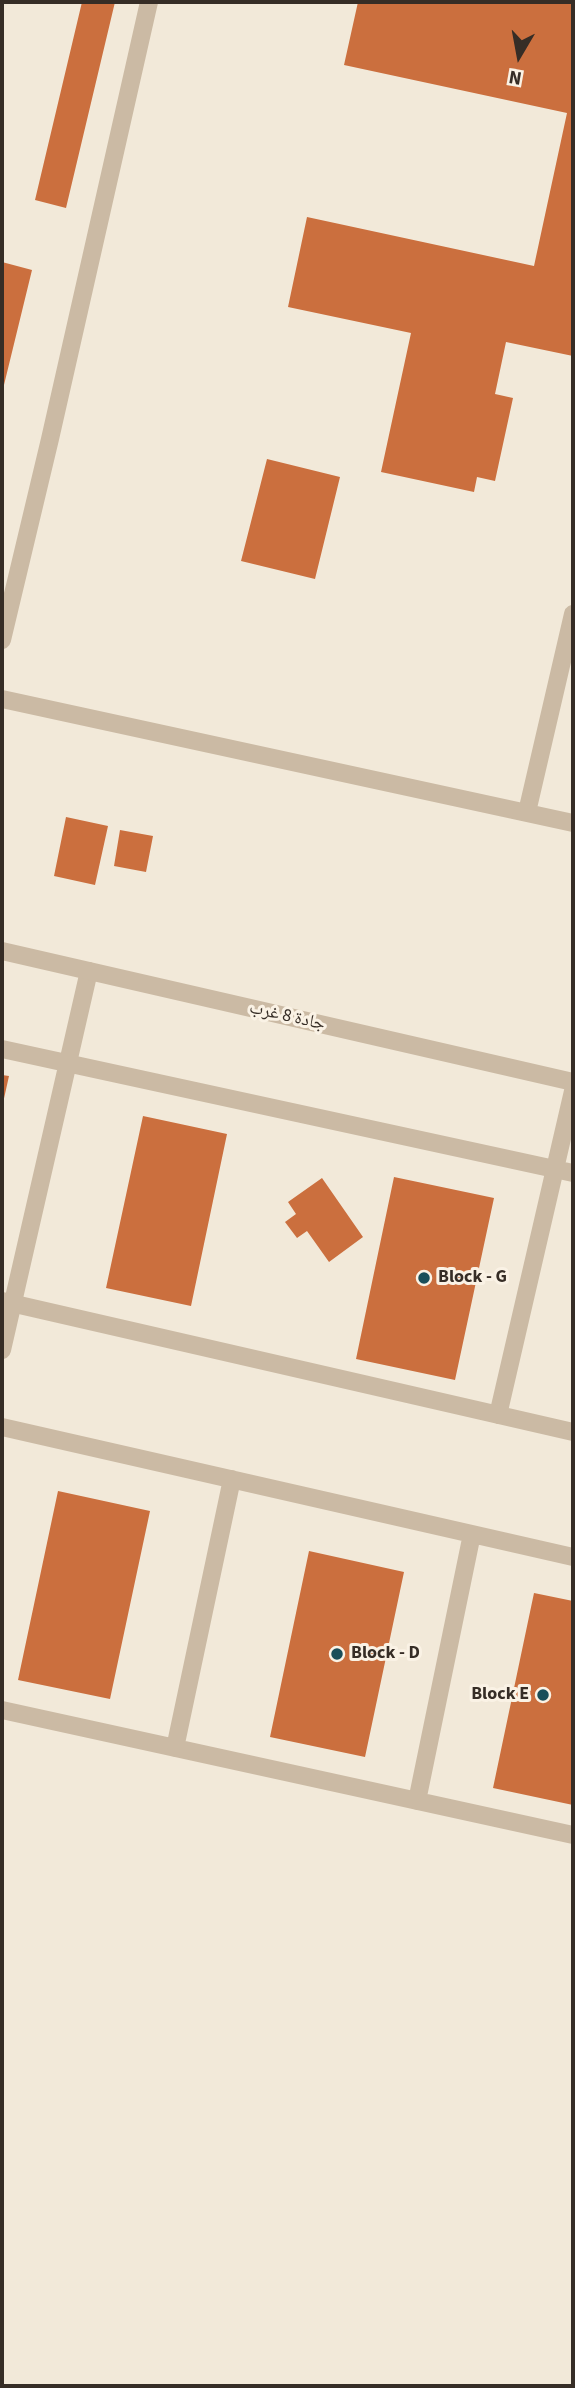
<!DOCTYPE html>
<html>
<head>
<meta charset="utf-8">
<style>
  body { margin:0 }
  #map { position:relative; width:575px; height:2388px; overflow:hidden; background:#f2e9d9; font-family:"Source Sans 3",sans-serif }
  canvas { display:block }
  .frame { position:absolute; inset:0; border:4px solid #362d26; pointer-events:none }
  .north { position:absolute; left:484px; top:21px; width:70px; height:70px; -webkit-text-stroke:5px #faf2e5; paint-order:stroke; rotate:190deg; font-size:19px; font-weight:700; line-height:28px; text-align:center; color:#362d26 }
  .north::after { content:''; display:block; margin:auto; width:24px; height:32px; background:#362d26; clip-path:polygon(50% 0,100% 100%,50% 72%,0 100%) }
</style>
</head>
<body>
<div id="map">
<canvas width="575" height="2388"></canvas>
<div class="frame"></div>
<div class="north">N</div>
</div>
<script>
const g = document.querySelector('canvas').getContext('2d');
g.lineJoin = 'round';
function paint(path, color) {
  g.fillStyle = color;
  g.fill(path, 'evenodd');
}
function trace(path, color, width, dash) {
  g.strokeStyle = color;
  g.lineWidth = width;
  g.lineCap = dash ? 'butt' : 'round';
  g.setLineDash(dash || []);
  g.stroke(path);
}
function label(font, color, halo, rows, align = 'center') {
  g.font = font + ' "Source Sans 3","Noto Naskh Arabic",sans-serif';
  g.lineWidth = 6;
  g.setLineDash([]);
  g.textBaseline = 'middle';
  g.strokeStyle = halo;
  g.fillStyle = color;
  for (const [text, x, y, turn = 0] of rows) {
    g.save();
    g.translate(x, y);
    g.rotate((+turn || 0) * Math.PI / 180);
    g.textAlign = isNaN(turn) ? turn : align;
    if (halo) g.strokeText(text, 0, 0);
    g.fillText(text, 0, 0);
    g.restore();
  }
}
paint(new Path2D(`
  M82,2H115L66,208L35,200Z
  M358,2H573V356L506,342L495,394L513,398L495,481L477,477L474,492L381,472L411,333L288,307L307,217L534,266L567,113L344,65Z
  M2,262L32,270L3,389L2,388Z
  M267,459L340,477L315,579L241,561Z
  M66,817L108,826L95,885L54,876Z
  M120,830L153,836L146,872L114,866Z
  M2,1075L9,1076L3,1103H2Z
  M143,1116L227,1134L191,1306L106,1288Z
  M394,1177L494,1198L455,1380L356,1359Z
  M322,1178L363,1237L329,1262L307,1231L297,1238L285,1222L296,1214L288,1202Z
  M58,1491L150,1511L110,1699L18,1680Z
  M309,1551L404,1572L365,1757L270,1737Z
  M534,1593L573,1601V1805L493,1788Z`), '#cb6f3e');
trace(new Path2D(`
  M2,640L50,439L149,2
  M2,699L573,823
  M527,812L573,614
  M2,1049L573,1173
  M2,1301L573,1432
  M2,1350L89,971
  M498,1415L573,1091
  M2,1427L573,1557
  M2,1710L573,1835
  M175,1748L232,1479
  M417,1801L472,1534`), '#cbbaa4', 18);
trace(new Path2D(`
  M2,951L573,1082`), '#cbbaa4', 18);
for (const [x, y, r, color] of [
  [424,1278,7,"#1a4e59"],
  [337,1654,7,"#1a4e59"],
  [543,1695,7,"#1a4e59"]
]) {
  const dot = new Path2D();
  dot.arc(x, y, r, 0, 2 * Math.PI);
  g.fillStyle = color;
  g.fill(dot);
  trace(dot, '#faf2e5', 2.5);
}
label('18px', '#362d26', '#faf2e5', [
  ["جادة 8 غرب",287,1017,13]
]);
label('bold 18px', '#362d26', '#faf2e5', [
  ["Block - G",438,1278],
  ["Block - D",351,1654],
  ["Block E",529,1695,"right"]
], 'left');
</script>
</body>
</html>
